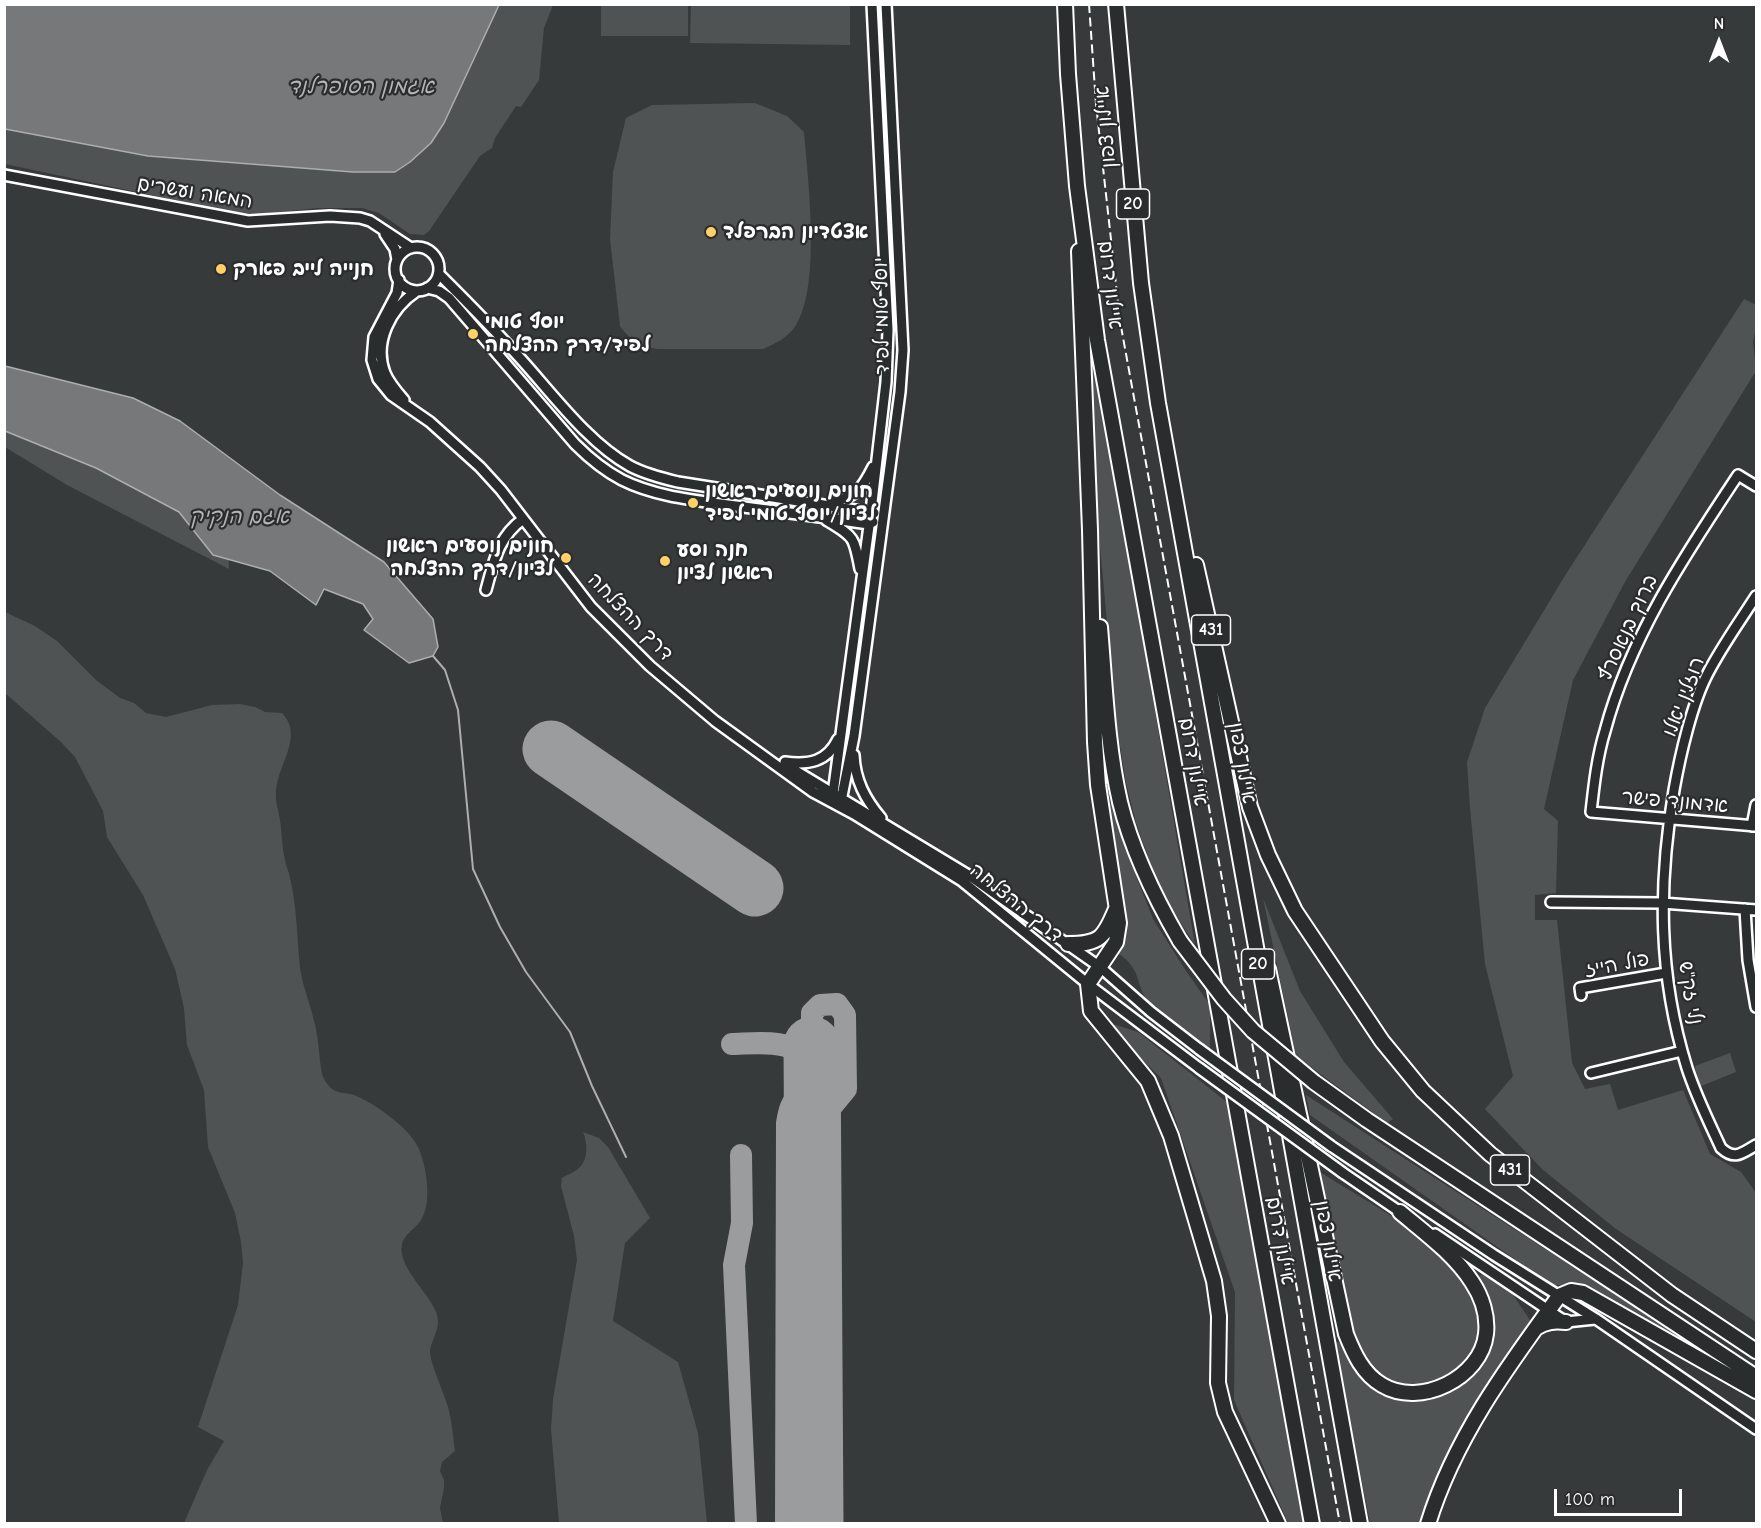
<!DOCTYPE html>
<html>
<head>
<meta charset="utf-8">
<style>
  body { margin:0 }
  #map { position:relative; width:1761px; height:1528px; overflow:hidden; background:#373a3b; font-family:"Comic Neue",sans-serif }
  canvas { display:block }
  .frame { position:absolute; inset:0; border:6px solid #fff; pointer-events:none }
  .north { position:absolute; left:1689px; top:12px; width:60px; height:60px; -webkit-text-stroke:4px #2a2d2e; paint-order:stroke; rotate:0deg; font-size:16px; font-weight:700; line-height:24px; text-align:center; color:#fff }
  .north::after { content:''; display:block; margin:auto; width:21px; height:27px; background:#fff; clip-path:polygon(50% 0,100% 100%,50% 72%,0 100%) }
  .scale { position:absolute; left:1554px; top:1489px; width:128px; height:27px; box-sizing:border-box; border:3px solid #fff; border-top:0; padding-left:8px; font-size:18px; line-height:21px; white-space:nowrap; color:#fff; -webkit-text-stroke:4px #2a2d2e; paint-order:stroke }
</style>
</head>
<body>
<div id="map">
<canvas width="1761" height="1528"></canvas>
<div class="frame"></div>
<div class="north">N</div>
<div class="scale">100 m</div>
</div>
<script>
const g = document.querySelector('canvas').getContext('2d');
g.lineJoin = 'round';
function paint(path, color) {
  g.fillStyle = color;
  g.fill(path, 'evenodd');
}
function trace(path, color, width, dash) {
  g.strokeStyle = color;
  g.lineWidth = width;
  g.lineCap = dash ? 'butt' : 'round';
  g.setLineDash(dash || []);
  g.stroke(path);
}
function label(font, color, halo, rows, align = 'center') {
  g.font = font + ' "Comic Neue","Playpen Sans Hebrew",sans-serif';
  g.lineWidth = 4.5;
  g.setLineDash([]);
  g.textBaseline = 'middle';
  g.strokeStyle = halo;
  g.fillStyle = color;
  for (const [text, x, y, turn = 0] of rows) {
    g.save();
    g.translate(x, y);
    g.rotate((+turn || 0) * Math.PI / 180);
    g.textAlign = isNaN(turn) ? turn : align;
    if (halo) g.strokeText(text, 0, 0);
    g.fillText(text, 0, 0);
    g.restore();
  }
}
paint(new Path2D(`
  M499,5H553L544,28L539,80L521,107L516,106L495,138L492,148L480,156L429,231L424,235L410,234L379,213L362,208H318L259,214L231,212L5,164L4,129L149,156L353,172H394L410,162L431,143L444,123Z
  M601,5H688V36H601Z
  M691,5H850V45L690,43Z
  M755,103L787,116L804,132C808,180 821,284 796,325C789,337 775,344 763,349H657C640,346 630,340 620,326L610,239L613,172L626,118L652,105Z
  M1744,299L1756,305V327L1753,342L1756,371L1626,580L1573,680L1544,809L1558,821L1556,893L1535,895V920H1557L1572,1063L1585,1089L1610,1084L1618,1110L1683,1090L1710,1154L1741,1172L1756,1193V1322L1616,1229L1542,1169L1485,1109L1513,1076L1485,964L1470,808L1467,762L1485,708L1566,574Z
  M1085,319L1119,501L1195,945L1160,891L1136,823L1126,783L1116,721L1086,393Z
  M4,416L51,439L228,539L229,569L67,485L5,447Z
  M5,612L35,626L57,641L96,680L120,698L134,703L146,713L166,717L212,705L240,704L255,707L265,712L282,713C305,736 276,767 276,793C275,802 279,812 280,820C282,833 282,848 285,860C286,866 289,872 290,878C297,907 297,938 300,968C303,988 312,1009 316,1029C319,1044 319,1059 322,1074C323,1078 328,1086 332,1089C337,1093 347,1093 354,1095C374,1103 410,1128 419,1149C427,1169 433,1205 419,1223C413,1230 404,1235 402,1244C396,1269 438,1300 438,1320C439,1330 431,1341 430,1351C430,1363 444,1393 448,1407C452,1421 453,1437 455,1451L442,1462L440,1471L444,1480V1488L440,1508L443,1523H184L207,1470L224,1441L198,1427L238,1305L243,1263L241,1242L235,1213L208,1147L204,1090L187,1045L184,1008L175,969L143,895L107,837L103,811L75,757L61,742L5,693Z
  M1112,802L1130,861L1153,919L1186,971L1210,1005V1049C1192,1036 1165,1019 1150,1003C1133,985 1145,972 1118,953L1121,945L1106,806Z
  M1263,898L1300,991L1344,1062L1393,1119L1387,1123L1296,1056Z
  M1107,1025H1116L1138,1032L1228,1103L1307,1523H1288L1234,1400L1235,1292L1161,1078Z
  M1730,1053L1736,1072L1699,1087L1695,1066Z
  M1306,1095L1721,1362L1584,1287L1567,1284L1553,1286L1310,1115Z
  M583,1132L599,1138L608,1147L650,1218L625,1243L613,1321L678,1362L698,1433L707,1523H559L551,1429L553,1399L577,1260L574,1236L561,1186L562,1178C566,1175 571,1174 575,1171C589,1163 588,1144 583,1132Z
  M1320,1172C1370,1204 1432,1234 1467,1285C1517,1359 1409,1427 1363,1357C1348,1334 1345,1301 1340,1275C1333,1240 1326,1206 1320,1172Z
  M1483,1272L1511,1292L1532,1323C1507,1360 1479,1395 1458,1435C1442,1463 1430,1493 1419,1523H1370L1334,1341L1340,1343C1349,1363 1360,1382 1379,1393C1389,1398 1400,1400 1411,1400C1478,1403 1518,1333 1478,1279Z`), '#505354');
const water = new Path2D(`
  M4,5L5,4L499,5L444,123L431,143L410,162L395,172H353L148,156L5,129Z
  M5,366L133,398L180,421L280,495L384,562L433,619L438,647L433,656L409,663L364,630L373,619L363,604L324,589L316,605L270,571L213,555L179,512L96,468L5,431Z`);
paint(water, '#767879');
trace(water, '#adaeaf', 1.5);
trace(new Path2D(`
  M433,656L445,670L458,710L473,869L500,927L526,972L570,1032L592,1086L626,1157`), '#adaeaf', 2);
trace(new Path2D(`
  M732,1044C750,1044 796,1037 801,1060C803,1071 801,1084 801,1094C791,1101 789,1111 787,1123L786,1524
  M812,1045V1013L820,1005L837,1004L845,1015L846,1089L813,1129
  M741,1155L742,1223L734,1265L746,1524`), '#9b9c9d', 22);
trace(new Path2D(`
  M551,749L755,888
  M812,1045L815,1524`), '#9b9c9d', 57);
const minor = new Path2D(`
  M4,175L248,221L330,216L360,218L370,221L411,248
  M385,234L395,249L397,260
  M395 269a22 22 0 1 1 44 0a22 22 0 1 1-44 0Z
  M439,274C466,301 493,328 519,357C551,392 588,443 630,466C645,474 661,478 678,482L874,513
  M399,280L397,293L374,337L372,360L378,379L391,395L430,422L480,467L501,490L591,607L650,666L715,721L813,792L854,814L962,881L1088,984L1199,1068
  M427,288L439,291L449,298L575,444C589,458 603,470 622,480C654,496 692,500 728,505C775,511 822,517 869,524L873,522
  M404,400C397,392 389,383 385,373C373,342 391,308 417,291
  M1756,486L1738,475C1685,555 1630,637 1605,731C1597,757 1594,785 1591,812L1756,826
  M832,503C857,495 861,491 873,467
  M826,520C854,537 854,536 860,569
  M486,590C494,561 498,537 523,519
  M1756,596C1740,621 1722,646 1708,673C1692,703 1680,756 1674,790C1658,885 1658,975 1687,1068C1696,1096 1709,1122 1721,1148C1735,1161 1742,1153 1756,1145
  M854,755C855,780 865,799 881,818
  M785,762C809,765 827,762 838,739
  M786,765L970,876L1100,967L1151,1012L1199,1049
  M832,801L871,511L886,382L888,330L872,4
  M840,806L854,736L900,392L903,350L886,4
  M1752,826L1756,805
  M1551,902L1662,903L1756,910
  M1745,909L1748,960L1756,1007
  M1581,995L1580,988L1666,973
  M1591,1073L1682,1051
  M1331,1146L1494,1255L1596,1319L1756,1429
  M1343,1173L1403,1214
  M1435,1234L1566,1322L1595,1319`);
const highway = new Path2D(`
  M1065,4L1068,74L1077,186L1097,340L1312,1524
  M1116,4L1141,283L1158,403L1360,1524
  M1079,251L1090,530L1095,742L1098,785L1119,923L1116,942L1088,984L1091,1011L1148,1081L1171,1136L1214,1281L1219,1316L1218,1383L1225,1412L1278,1524
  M1196,565L1250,807L1268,855L1295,911L1382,1041L1423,1091L1490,1154L1672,1295L1756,1351
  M1100,627C1105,685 1107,745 1120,802C1132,851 1155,898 1180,941
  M1068,944C1100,944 1104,938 1116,909
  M1268,969L1346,1334C1354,1354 1363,1374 1382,1385C1420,1408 1481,1378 1486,1334C1488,1316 1482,1297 1472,1282C1454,1254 1425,1233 1400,1212
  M1314,1082L1367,1120L1756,1377
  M1536,1328C1546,1321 1555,1321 1566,1322
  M1428,1524C1454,1439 1507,1367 1559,1296L1571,1291L1583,1293L1756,1391`);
trace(minor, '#fff', 14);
trace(highway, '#fff', 18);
trace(minor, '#2a2d2e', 9);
trace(highway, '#2a2d2e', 14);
trace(new Path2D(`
  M1089,4L1096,104L1120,321L1340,1524`), '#fff', 2, [9, 4.5]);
const minorBridge = new Path2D(`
  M1199,1049L1331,1146
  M1199,1068L1343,1173`);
const highwayBridge = new Path2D(`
  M1180,941L1224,999L1253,1031L1314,1082`);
trace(minorBridge, '#fff', 14, []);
trace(highwayBridge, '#fff', 18, []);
trace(minorBridge, '#2a2d2e', 9);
trace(highwayBridge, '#2a2d2e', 14);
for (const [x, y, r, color] of [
  [711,232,6,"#ffd166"],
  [221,269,6,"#ffd166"],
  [473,334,6,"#ffd166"],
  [693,503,6,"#ffd166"],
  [566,558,6,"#ffd166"],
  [665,561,6,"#ffd166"]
]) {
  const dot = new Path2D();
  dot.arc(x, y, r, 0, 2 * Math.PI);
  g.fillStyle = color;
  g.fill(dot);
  trace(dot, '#2a2d2e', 2);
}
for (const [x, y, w] of [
  [1133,204,33],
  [1211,630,39],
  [1258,964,33],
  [1510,1170,39]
]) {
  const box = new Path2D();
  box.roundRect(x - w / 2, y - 15, w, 30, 4.5);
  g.fillStyle = '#2a2d2e';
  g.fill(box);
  trace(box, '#fff', 1.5);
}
label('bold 18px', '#fff', null, [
  ["20",1133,204],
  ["431",1211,630],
  ["20",1258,964],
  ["431",1510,1170]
]);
label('20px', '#fff', '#2a2d2e', [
  ["איילון צפון",1106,127,-95],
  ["המאה ועשרים",195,193,9],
  ["איילון דרום",1110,285,83],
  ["יוסף טומי לפיד",882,316,-91],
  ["דרך ההצלחה",630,617,46],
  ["ברוך בנאסרף",1628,628,-65],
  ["רוזלין יאלו",1684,697,-69],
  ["איילון דרום",1193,762,80],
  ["איילון צפון",1242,763,80],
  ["אדמונד פישר",1675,802,5],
  ["דרך ההצלחה",1016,903,39],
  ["פול הייז",1617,965,-11],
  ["נלי זק\"ש",1690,993,80],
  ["איילון דרום",1280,1241,80],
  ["איילון צפון",1328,1241,80]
]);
label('bold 20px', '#fff', '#2a2d2e', [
  ["אצטדיון הברפלד",723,232],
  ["חנייה לייב פארק",233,269],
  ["יוסף טומי",485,322],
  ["לפיד/דרך ההצלחה",485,345],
  ["חונים נוסעים ראשון",705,491],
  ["לציון/יוסף טומי לפיד",705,514],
  ["חונים נוסעים ראשון",554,546,"right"],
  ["לציון/דרך ההצלחה",554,569,"right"],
  ["חנה וסע",677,550],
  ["ראשון לציון",677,573]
], 'left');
label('italic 21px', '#b4b5b5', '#2a2d2e', [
  ["אגמון הסופרלנד",361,87],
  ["אגם הנקיק",239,517]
]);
</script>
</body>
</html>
